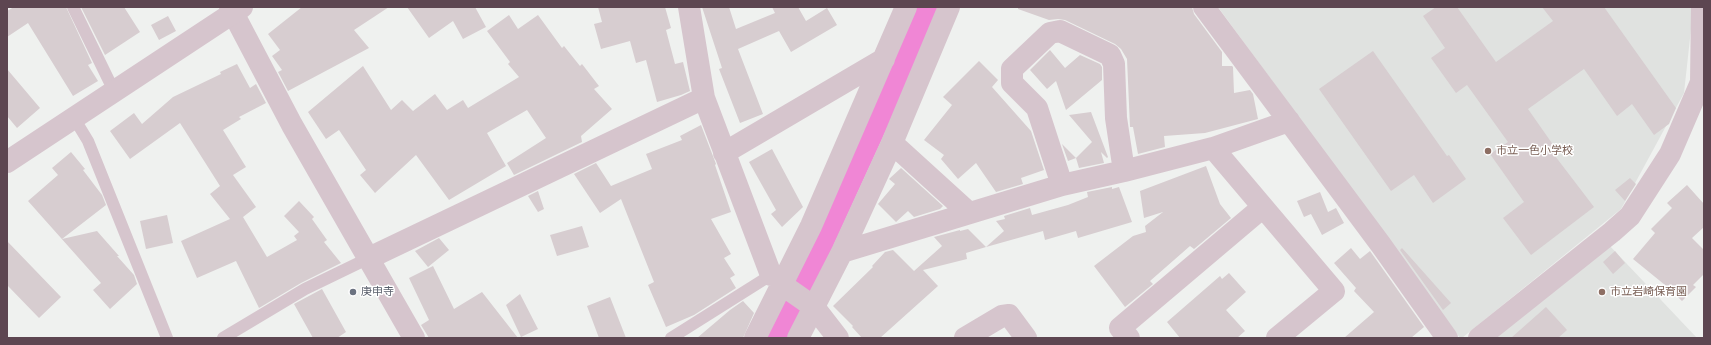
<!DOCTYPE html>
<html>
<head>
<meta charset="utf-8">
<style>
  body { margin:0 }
  #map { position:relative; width:1711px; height:345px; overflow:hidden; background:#eff1ef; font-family:Figtree,sans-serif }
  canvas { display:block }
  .frame { position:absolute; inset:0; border:8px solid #5d4651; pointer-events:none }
</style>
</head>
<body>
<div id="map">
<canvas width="1711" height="345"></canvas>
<div class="frame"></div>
</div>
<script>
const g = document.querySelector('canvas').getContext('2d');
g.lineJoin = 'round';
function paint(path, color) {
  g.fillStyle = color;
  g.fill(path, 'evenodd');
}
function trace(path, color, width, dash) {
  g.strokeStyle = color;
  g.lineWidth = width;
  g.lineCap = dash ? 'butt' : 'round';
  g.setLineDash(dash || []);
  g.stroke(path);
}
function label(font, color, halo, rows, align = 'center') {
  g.font = font + ' Figtree,"Noto Sans JP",sans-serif';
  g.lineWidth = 3;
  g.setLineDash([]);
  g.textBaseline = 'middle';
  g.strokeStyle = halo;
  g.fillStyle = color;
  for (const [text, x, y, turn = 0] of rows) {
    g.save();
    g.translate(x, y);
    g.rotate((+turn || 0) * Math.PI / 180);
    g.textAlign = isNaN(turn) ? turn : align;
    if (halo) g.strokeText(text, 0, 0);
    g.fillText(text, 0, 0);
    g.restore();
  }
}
paint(new Path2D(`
  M1218,7H1690L1693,11L1684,93L1621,209L1462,338H1460Z
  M1609,245L1697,338H1493Z`), '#e0e2e0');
trace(new Path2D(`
  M771,338L922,7`), '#f086d5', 37);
paint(new Path2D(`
  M14,7H66L92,63L88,65L98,81L73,96L28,23L7,37V11Z
  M81,7H124L140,32L105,55Z
  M302,7H389L354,30L369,48L288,91L278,72L282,70L272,56L280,50L268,34Z
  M407,7H475L486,27L463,39L453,21L429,38Z
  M598,7H665L671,28L666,30L675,64L683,62L690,91L681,95L657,102L646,60L636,63L630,41L601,49L594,24L602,22Z
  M702,7H729L736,29L775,13L772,7H798L806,21L827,8L837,25L791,52L779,31L738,49L763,114L740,123L719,69L722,68Z
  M1018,7H1192L1194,14L1222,52V66H1232L1233,67L1234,93L1250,90L1253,94L1258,119L1205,133L1164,136L1165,147L1138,154L1133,127H1130L1127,59L1121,49L1115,44L1065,20L1058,19L1049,20L1018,9Z
  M1436,7H1457L1496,62L1553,21L1542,7H1604L1676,108L1669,124L1654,135L1632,104L1617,116L1584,69L1528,109L1556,149L1552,152L1594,207L1531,255L1503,218L1524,202L1490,154L1508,142L1467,85L1456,93L1431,58L1445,48L1423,16Z
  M509,15L518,29L538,15L562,48L564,46L580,66L582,64L599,86L594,89L612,109L581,136L582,142L514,175L507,163L546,138L527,110L487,133L506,166L449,200L416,155L375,193L360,175L366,170L339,130L326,139L308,112L363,66L391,110L402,100L413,111L435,94L447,110L463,100L468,108L519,77L508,64L510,62L487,31Z
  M168,16L176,31L159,40L151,25Z
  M1050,50L1065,68L1080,55L1100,64L1102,67V80L1066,110L1056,81L1047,89L1030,70Z
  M1373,51L1447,156L1449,155L1466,179L1433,203L1414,175L1391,191L1319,89Z
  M979,61L998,80L992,87L1031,131L1044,170L1021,178L1023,184L996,192L976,163L958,179L941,159L944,155L924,140L952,105L943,97Z
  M237,64L250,88L256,84L266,103L239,117L241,119L223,130L246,167L233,175L256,207L243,217L267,257L297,240L294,236L299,232L284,216L299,201L314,217L312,219L327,240L324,242L341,263L301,283L259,308L236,261L197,278L181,241L230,219L210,194L220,186L180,123L130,159L110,131L134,113L142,124L173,97L221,74L220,72Z
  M7,69L40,108L17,128L7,116Z
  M1091,112L1108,157L1107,158L1101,152L1104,163L1079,168L1076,158L1068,161L1062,144L1076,158L1092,142L1069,115Z
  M701,125L716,164L715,165L731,212L711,219L731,254L724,258L735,275L730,278L736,288L694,315L666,327L648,285L654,282L621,199L600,213L574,174L596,163L611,186L652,169L646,154L682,140L680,136Z
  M772,149L803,207L782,227L771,214L776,210L749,162Z
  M71,152L85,169L83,170L102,195L106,205L62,239L97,231L119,256H117L134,275L137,284L110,309L93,290L101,283L28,201L58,175L52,168Z
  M1206,166L1220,204L1231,218L1194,249L1190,246L1150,281L1153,284L1125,307L1094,266L1133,236L1146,232L1145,226L1163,212L1144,218L1140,191Z
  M901,168L943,206L940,209L914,217L908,211L896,222L878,204L895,184L889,179Z
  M1630,178L1636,184L1625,201L1615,190Z
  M1687,185L1704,204V227L1692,238L1704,250V274L1693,285L1696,287L1682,301L1665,285L1633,259L1655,233L1651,229L1672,208L1667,203Z
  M1112,187V189L1119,187L1132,222L1078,238L1076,231L1045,240L1043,231L986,247L1004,231L996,221L1005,219L1004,216L1030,208L1032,215L1068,205L1088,197L1087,192Z
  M538,191L544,209L538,212L528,196Z
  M1320,192L1328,212L1336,208L1344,223L1322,235L1311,214L1304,217L1297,201Z
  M167,215L173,243L146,249L140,221Z
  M582,226L589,247L557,256L550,235Z
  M968,229L986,247L966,253L967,259L923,270L938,286L880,338H862L852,327L853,326L833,306L873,267L872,266L885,252L893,250L914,271L942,246L934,237L960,230V231Z
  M439,238L449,250L428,267L415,251Z
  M7,241L61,297L39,318L7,285Z
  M1351,248L1360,259L1370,251L1424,327L1411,338H1344L1374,312L1354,291L1356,288L1334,263Z
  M1402,248L1451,303L1443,310L1400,250Z
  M1615,251L1625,263L1613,274L1603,262Z
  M433,266L454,309L482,292L518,338H429L421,325L429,320L409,278Z
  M1229,273L1246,292L1226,310L1245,331L1237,338H1180L1167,322L1220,276L1222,279Z
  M322,289L346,332L337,338H313L294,304Z
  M520,294L538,329L521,337L506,305Z
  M610,297L626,338H599L587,306Z
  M743,301L754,313L743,338H697L730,310Z
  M1546,307L1567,330L1558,338H1511Z`), '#d7cdd0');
trace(new Path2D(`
  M73,7L114,91
  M74,118L88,141L167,338
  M223,338L305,289L369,258
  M671,338L771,275L774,278`), '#d6c5cd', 12);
trace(new Path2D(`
  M230,7L292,125L414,338
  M689,7L704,98L771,275
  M1204,7L1381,245L1447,338
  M892,143L969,213
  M1213,148L1334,291L1277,338
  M724,153L884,59
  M1062,185L1037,108L1012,83V69L1050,33L1060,31L1110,55L1114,64L1116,118L1124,171
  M842,252L1062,185L1124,171L1213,148L1289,121
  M369,258L704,98
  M781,284L814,307L838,338
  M755,338L811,226L906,7
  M798,338L842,252L892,143L949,7
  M965,338L1002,316L1009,315L1026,338
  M1129,338L1120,328L1263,207
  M1479,338L1612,232L1630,216L1670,154L1701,82L1702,7`), '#d6c5cd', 22);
trace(new Path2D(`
  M7,162L242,7`), '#d6c5cd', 22);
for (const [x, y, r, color] of [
  [1488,151,4,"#8d6e63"],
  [353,292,4,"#6b7280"],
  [1602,292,4,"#8d6e63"]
]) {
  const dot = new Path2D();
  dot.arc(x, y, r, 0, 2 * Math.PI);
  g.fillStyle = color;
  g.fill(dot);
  trace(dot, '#fff', 1.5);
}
label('11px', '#785e54', '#fff', [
  ["市立一色小学校",1496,151],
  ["市立岩崎保育園",1610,292]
], 'left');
label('11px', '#5b616d', '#fff', [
  ["庚申寺",361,292]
], 'left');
</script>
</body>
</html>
